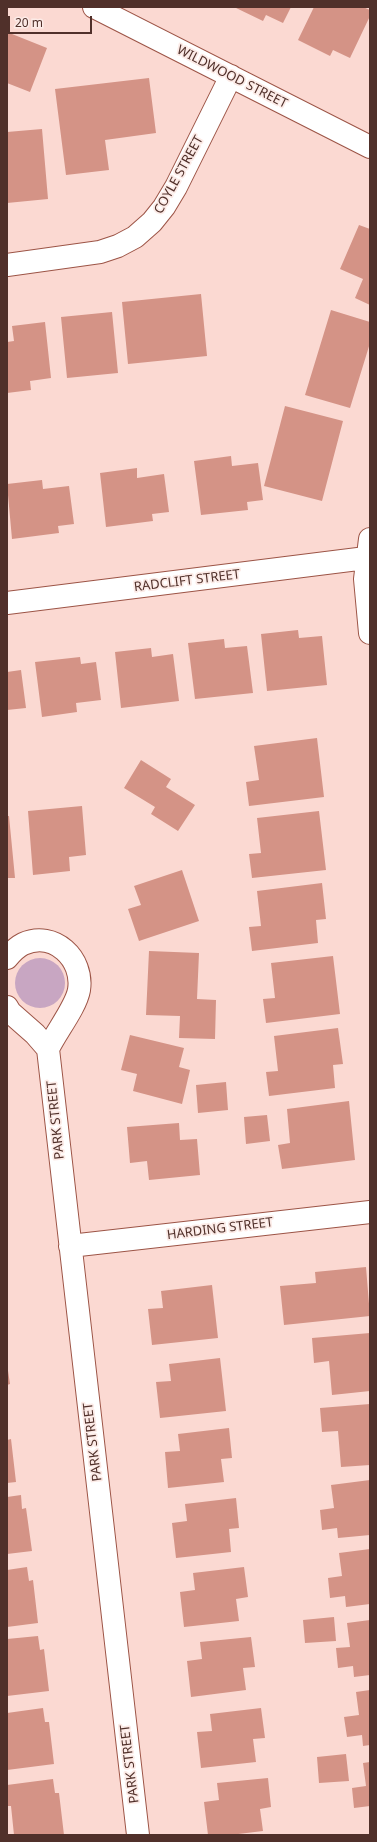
<!DOCTYPE html>
<html>
<head>
<meta charset="utf-8">
<style>
  body { margin:0 }
  #map { position:relative; width:377px; height:1842px; overflow:hidden; background:#fbd9d2; font-family:"Noto Sans",sans-serif }
  canvas { display:block }
  .frame { position:absolute; inset:0; border:8px solid #50302a; pointer-events:none }
  .scale { position:absolute; left:8px; top:16px; width:84px; height:18px; box-sizing:border-box; border:2px solid #50302a; border-top:0; padding-left:5px; font-size:12px; line-height:14px; white-space:nowrap; color:#50302a; -webkit-text-stroke:3px #fcebe7; paint-order:stroke }
</style>
</head>
<body>
<div id="map">
<canvas width="377" height="1842"></canvas>
<div class="frame"></div>
<div class="scale">20 m</div>
</div>
<script>
const g = document.querySelector('canvas').getContext('2d');
g.lineJoin = 'round';
function paint(path, color) {
  g.fillStyle = color;
  g.fill(path, 'evenodd');
}
function trace(path, color, width, dash) {
  g.strokeStyle = color;
  g.lineWidth = width;
  g.lineCap = dash ? 'butt' : 'round';
  g.setLineDash(dash || []);
  g.stroke(path);
}
function label(font, color, halo, rows, align = 'center') {
  g.font = font + ' "Noto Sans",sans-serif';
  g.lineWidth = 3.5;
  g.setLineDash([]);
  g.textBaseline = 'middle';
  g.strokeStyle = halo;
  g.fillStyle = color;
  for (const [text, x, y, turn = 0] of rows) {
    g.save();
    g.translate(x, y);
    g.rotate((+turn || 0) * Math.PI / 180);
    g.textAlign = isNaN(turn) ? turn : align;
    if (halo) g.strokeText(text, 0, 0);
    g.fillText(text, 0, 0);
    g.restore();
  }
}
paint(new Path2D(`
  M15 983a25 25 0 1 1 50 0a25 25 0 1 1-50 0Z`), '#c8a6c2');
paint(new Path2D(`
  M234,7H291L283,23L266,15L263,21Z
  M314,7H363L370,10V16L350,58L333,50L330,56L298,40Z
  M7,32L47,48L30,92L7,83Z
  M149,78L156,133L105,140L109,170L66,175L55,89Z
  M42,129L48,199L7,203V132Z
  M359,225L370,229V305L355,298L363,279L340,269Z
  M201,294L207,356L128,364L122,302Z
  M331,310L370,322V343L350,408L305,395Z
  M112,312L118,373L67,378L61,317Z
  M45,322L51,378L30,381L31,390L7,393V342L14,341L12,326Z
  M285,406L343,421L322,501L264,486Z
  M231,456L232,466L258,463L263,500L247,502L248,510L201,515L194,461Z
  M137,468V478L164,474L169,512L152,514L153,521L106,527L100,473Z
  M42,480L43,489L69,486L74,524L58,526L59,533L12,539L7,484Z
  M298,630L299,638L322,636L327,685L267,691L261,634Z
  M224,639L225,648L247,646L253,693L195,699L188,643Z
  M151,648L152,657L173,654L179,701L121,708L115,652Z
  M80,657L81,664L96,662L101,700L76,703L77,712L42,717L35,662Z
  M21,670L26,708L7,710V672Z
  M317,738L324,797L249,806L246,782L259,780L254,746Z
  M141,760L171,779L166,787L195,805L178,831L151,814L155,807L124,788Z
  M82,806L86,855L69,857L70,871L33,875L28,811Z
  M319,811L326,870L252,878L249,854L261,853L257,818Z
  M7,816H9L15,878H7Z
  M182,870L199,921L139,941L128,909L141,905L134,886Z
  M322,883L326,919L316,920L318,943L252,951L249,927L261,926L257,891Z
  M149,951L199,953L197,999L216,1000L215,1039L179,1038L180,1016L146,1015Z
  M333,956L340,1014L266,1023L263,999L275,998L271,963Z
  M338,1028L343,1064L333,1065L335,1088L269,1096L266,1072L278,1071L274,1036Z
  M130,1035L184,1048L179,1067L190,1070L182,1104L133,1091L137,1074L121,1070Z
  M226,1082L228,1110L198,1113L196,1085Z
  M349,1101L355,1160L282,1169L278,1145L290,1143L287,1109Z
  M267,1115L270,1141L246,1144L244,1117Z
  M179,1123L180,1140L197,1139L200,1175L149,1180L147,1161L130,1163L127,1127Z
  M366,1267L370,1316L284,1325L280,1286L316,1283L315,1272Z
  M212,1285L218,1338L152,1345L148,1309L163,1308L161,1291Z
  M370,1333V1391L332,1395L329,1361L314,1363L312,1338Z
  M220,1358L226,1411L160,1418L156,1382L171,1381L169,1364Z
  M7,1364L10,1384L7,1385Z
  M370,1404V1465L341,1467L338,1431L322,1432L320,1408Z
  M229,1428L232,1458L221,1459L224,1482L168,1488L165,1452L180,1451L178,1434Z
  M11,1439L16,1482L7,1483V1440Z
  M370,1480V1535L338,1538L337,1528L322,1530L320,1510L334,1508L331,1485Z
  M21,1495L22,1509L26,1508L32,1551L7,1554V1497Z
  M236,1498L239,1528L229,1529L231,1552L176,1558L172,1523L187,1521L185,1504Z
  M370,1549V1604L346,1607L345,1596L330,1598L328,1578L342,1576L339,1553Z
  M27,1567L29,1581L33,1580L38,1623L7,1627V1570Z
  M244,1567L248,1597L236,1599L239,1621L184,1627L180,1592L195,1590L193,1573Z
  M334,1617L336,1641L305,1643L303,1620Z
  M370,1620V1675L354,1677L353,1666L338,1668L336,1648L350,1647L347,1623Z
  M38,1636L40,1650L44,1649L49,1691L7,1696V1639Z
  M251,1637L255,1667L243,1668L246,1690L191,1697L187,1661L202,1659L200,1642Z
  M370,1690V1745L363,1746L362,1735L347,1737L344,1717L359,1715L356,1692Z
  M43,1708L45,1722H49L54,1764L7,1770V1713Z
  M261,1708L265,1738L253,1739L256,1762L201,1768L197,1732L212,1731L210,1714Z
  M346,1754L349,1781L319,1783L317,1757Z
  M370,1762V1806L354,1808L352,1788L366,1786L363,1763Z
  M268,1778L271,1807L260,1809L263,1831L230,1835H208L204,1802L219,1800L217,1783Z
  M53,1779L55,1793H59L64,1835H14L11,1806H7V1785Z`), '#d49386');
const minor = new Path2D(`
  M94,7L370,147
  M7,265L100,252L118,246L135,237L152,222L164,207L176,187L231,76
  M370,539L365,579L370,633
  M7,603L366,558
  M7,958C12,952 17,947 23,944C54,930 84,959 79,990C76,1007 56,1032 48,1049L138,1835
  M7,1007L10,1012L35,1034L48,1049
  M70,1246L370,1212`);
trace(minor, '#9c5446', 24);
trace(minor, '#fff', 22);
label('13px', '#50302a', '#fcebe7', [
  ["WILDWOOD STREET",232,77,27],
  ["COYLE STREET",179,175,-61],
  ["RADCLIFT STREET",187,581,-7],
  ["PARK STREET",56,1120,-96],
  ["HARDING STREET",220,1229,-7],
  ["PARK STREET",93,1442,-97],
  ["PARK STREET",130,1764,-97]
]);
</script>
</body>
</html>
